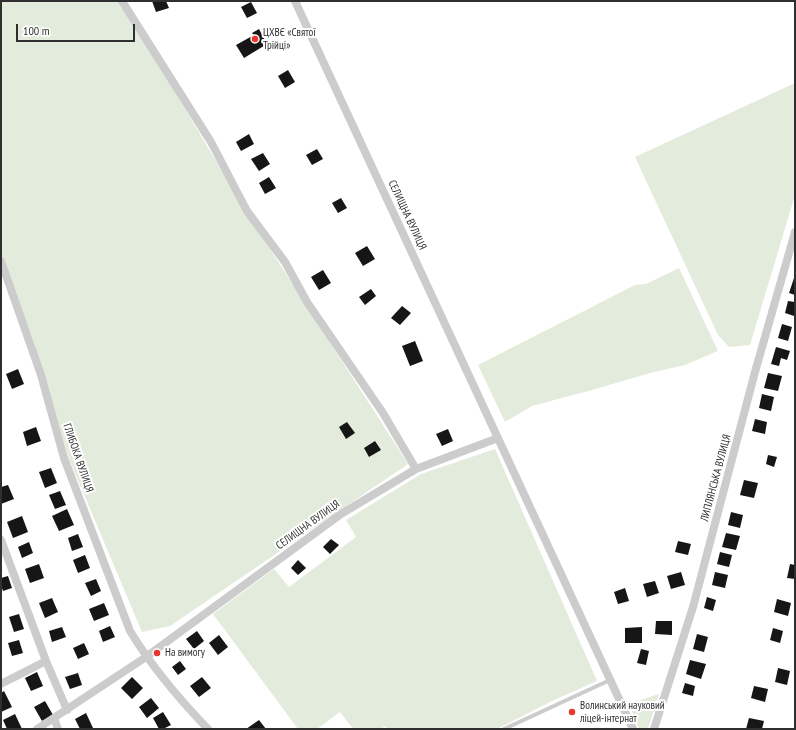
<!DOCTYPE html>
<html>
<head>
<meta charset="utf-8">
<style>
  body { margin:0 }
  #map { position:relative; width:796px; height:730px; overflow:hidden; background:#fff; font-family:"PT Sans Narrow",sans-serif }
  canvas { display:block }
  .frame { position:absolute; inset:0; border:2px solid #2f2f2f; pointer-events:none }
  .scale { position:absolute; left:16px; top:24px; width:119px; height:18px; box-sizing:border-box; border:2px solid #2f2f2f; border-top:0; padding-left:5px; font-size:12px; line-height:14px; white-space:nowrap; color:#2f2f2f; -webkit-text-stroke:3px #fff; paint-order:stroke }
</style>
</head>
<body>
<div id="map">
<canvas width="796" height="730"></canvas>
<div class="frame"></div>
<div class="scale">100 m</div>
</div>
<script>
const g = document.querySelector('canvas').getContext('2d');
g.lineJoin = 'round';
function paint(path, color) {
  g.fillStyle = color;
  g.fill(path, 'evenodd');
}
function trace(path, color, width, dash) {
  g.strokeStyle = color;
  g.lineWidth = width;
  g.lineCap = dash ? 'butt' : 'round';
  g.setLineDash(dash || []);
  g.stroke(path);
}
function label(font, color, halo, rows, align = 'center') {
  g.font = font + ' "PT Sans Narrow",sans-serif';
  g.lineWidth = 4;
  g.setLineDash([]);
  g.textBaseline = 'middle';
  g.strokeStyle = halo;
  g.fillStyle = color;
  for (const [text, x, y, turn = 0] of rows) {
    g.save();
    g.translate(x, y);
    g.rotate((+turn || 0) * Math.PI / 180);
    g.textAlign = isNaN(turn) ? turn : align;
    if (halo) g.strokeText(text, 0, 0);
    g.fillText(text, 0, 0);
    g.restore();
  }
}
paint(new Path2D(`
  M1,1H121L245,210L408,464L170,626L142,632L69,459L33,340L1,254Z
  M795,83V195L750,345L729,347L718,335L635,157Z
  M679,268L718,351L685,365L650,373L592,390L532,406L505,422L478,365L635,285L646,284Z
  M495,449L597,681L552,701L497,729H387L385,726L381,729H353L340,712L317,729H298L213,614L274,569L289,587L356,537L346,520L421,474Z
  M659,694L648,729H639L629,704Z`), '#e3ecdc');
paint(new Path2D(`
  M152,1H166L169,8L156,12Z
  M251,2L257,13L247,18L241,7Z
  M259,29L267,44L244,58L236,45L254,35L252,33Z
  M288,70L295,82L285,88L278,76Z
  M249,134L254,144L241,151L236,142Z
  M317,149L323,159L312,165L306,155Z
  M263,153L270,164L259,171L251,159Z
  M269,177L276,188L265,194L259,183Z
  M341,198L347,208L338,213L332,203Z
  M367,246L375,259L363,266L355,253Z
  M323,270L331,283L319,290L311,277Z
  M794,278H795V295L789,293Z
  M371,289L376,296L365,305L359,297Z
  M788,301L795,302L794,316L785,313Z
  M402,306L411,313L400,325L391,318Z
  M782,324L792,327L788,341L778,338Z
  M415,341L423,361L410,366L402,346Z
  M776,347L790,351L787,360L781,358L779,366L771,364Z
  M18,369L24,384L12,389L6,374Z
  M768,373L782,376L778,391L764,388Z
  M762,394L774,397L771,411L759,408Z
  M755,419L767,422L765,434L752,431Z
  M347,422L355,433L346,439L339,427Z
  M36,427L41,441L27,446L23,432Z
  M448,429L453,441L442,446L436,434Z
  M375,441L381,450L369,457L364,448Z
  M768,455L777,457L774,467L766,464Z
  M51,468L57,483L45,488L39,472Z
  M744,480L758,483L754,498L740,495Z
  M8,485L14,499L1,504V487Z
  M60,491L66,505L55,509L49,495Z
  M67,509L74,525L59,531L52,516Z
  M731,512L743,515L740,528L728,525Z
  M22,516L28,532L13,538L7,522Z
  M726,533L740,536L736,550L722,547Z
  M78,534L83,547L72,551L68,538Z
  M331,539L339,545L330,554L323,547Z
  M678,541L691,544L688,555L675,552Z
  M29,542L33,553L22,558L18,547Z
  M720,552L732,555L729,567L717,564Z
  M85,555L90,568L78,573L73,560Z
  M298,560L306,568L298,575L291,568Z
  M39,564L44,578L30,583L25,569Z
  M790,564L795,565V579L787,578Z
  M681,572L685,585L671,589L667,576Z
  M715,572L728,575L725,588L712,585Z
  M8,576L12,588L3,591L1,585V578Z
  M96,579L101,591L91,596L85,583Z
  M655,581L659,593L647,597L643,584Z
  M625,588L629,601L618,604L614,592Z
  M707,597L716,600L713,611L704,608Z
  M52,598L58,612L45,618L39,603Z
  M777,599L791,603L788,616L774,612Z
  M104,603L109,615L94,621L89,609Z
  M19,614L24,629L14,632L9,617Z
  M656,621H672V635L655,634Z
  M110,626L115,637L103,642L99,631Z
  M62,627L66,637L52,642L49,631Z
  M642,627V643H625V628Z
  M773,628L783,631L780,643L770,640Z
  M197,631L204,641L194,649L186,639Z
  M697,634L708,637L704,652L693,649Z
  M219,635L228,647L218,655L209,643Z
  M19,640L23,653L12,656L8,643Z
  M84,643L89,654L78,659L73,648Z
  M641,649L649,651L646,665L637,663Z
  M690,660L706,664L701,679L686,674Z
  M180,661L186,669L178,675L172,667Z
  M778,668L790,671L787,685L775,682Z
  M37,672L43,686L31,691L25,678Z
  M78,673L82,685L70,689L65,677Z
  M132,677L143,688L132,699L121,688Z
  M202,677L211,688L199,697L190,686Z
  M685,683L695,686L693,696L682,693Z
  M754,686L768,689L765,702L751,698Z
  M4,691L12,707L1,712V693Z
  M151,698L159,708L147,718L139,707Z
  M45,701L53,715L42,721L34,707Z
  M163,712L171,725L163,729H159L153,718Z
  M86,713L93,728L91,729H80L75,719Z
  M15,714L22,729H7L3,720Z
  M749,718L764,721L762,729H746Z
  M259,720L266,729H246Z`), '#161616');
trace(new Path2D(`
  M504,729L610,680`), '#ccc', 4);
trace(new Path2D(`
  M122,1L211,142L247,211L285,262L307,302L383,413L416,469
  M295,1L633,729
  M1,261L41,375L64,458L130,631C152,667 179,699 208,729
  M1,540L46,661L67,710
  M1,684L46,661
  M54,718L58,729
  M37,729L146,657L341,514L416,469L498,438
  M654,729L693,607L755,372L795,232`), '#ccc', 8);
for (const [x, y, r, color] of [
  [255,39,4,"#e8372f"],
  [157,653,4,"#e8372f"],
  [572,712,4,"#e8372f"]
]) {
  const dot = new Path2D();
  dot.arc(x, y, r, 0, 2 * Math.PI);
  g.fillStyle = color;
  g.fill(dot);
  trace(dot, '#fff', 1.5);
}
label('11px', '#2f2f2f', '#fff', [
  ["ЦХВЄ «Святої",263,33],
  ["Трійці»",263,46],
  ["На вимогу",165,653],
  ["Волинський науковий",580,706],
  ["ліцей-інтернат",580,719]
], 'left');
label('11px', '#2f2f2f', '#fff', [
  ["СЕЛИЩНА ВУЛИЦЯ",407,215,65],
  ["ГЛИБОКА ВУЛИЦЯ",78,458,71],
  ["ЛИПЛЯНСЬКА ВУЛИЦЯ",716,478,-75],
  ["СЕЛИЩНА ВУЛИЦЯ",308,525,-36]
]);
</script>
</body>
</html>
